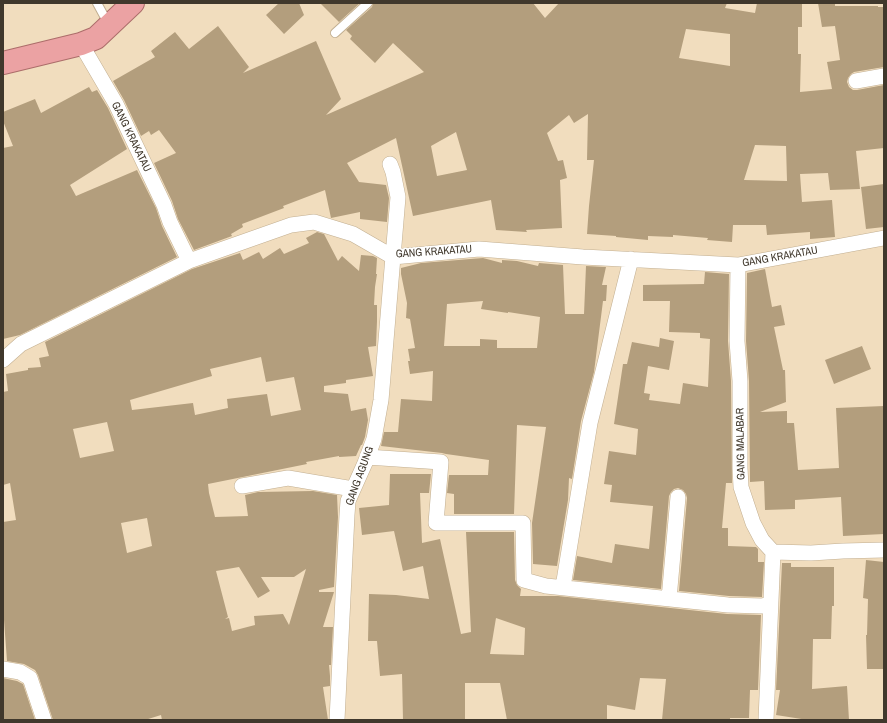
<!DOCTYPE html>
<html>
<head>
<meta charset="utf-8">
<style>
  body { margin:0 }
  #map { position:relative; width:887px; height:723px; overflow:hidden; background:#f1ddbe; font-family:"Archivo Narrow",sans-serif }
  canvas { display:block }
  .frame { position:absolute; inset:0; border:4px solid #40382c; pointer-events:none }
</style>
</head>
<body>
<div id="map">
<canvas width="887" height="723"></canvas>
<div class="frame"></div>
</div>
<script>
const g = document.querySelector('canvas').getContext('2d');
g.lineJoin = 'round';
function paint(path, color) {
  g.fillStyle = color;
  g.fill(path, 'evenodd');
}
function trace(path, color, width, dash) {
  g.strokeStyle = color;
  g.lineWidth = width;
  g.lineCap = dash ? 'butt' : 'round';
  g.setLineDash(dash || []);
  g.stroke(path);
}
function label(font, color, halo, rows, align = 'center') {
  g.font = font + ' "Archivo Narrow",sans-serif';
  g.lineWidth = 3;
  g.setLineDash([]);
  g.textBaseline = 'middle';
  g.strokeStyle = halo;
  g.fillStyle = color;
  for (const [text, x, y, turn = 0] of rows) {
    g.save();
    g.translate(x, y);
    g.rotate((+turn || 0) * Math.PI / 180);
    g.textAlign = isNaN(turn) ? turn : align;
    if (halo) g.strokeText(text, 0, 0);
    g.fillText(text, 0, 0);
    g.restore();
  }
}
paint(new Path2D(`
  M279,3H299L304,15L284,34L266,15Z
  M320,3H360L339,22Z
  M373,3H533L545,18L559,3H727L725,8L755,13L757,3H802V27H798V54H801L800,92L832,89L827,62L840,60L835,26L822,27L818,3H835V6H878V7H884V67L854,72L851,74L848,78L847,82L849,87L853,90H857L884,85V148L856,151L860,189L830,190L828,173L800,174L802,202L832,200L835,237L810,239V232L767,235L766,225H733L732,242L707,240L708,238L673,235V237L648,236V240L616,237V236L587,234L589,206L594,160H587L588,114L574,123L569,115L547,133L558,161L563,160L567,178L560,180L562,228L526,230L527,232L496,230L491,200L413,216L396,138L347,163L359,182L386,185L389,198L387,222L360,219V212L331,218L325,190L283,206L284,208L242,224L243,227L231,234L232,236L194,250L178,219L172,201L154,163L176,153L159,130L151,135L149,131L141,136L124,100L113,81L155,57L151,51L175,32L189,49L218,26L249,67L243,73L316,41L341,99L326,115L424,72L393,43L375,63L350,39L352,36L346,30L372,7ZM686,29L730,34V66L679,58ZM456,132L467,170L437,176L431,146ZM755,145L786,146L787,181L744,180Z
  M89,87L92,92L97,90L108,108L127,149L70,185L76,196L137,170L156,208L162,226L177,257L20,335L3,339V148L13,146L3,121V112L35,99L41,113Z
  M884,184V227L866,229L861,187Z
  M317,232L324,234L338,261L342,256L359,271L361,255L373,256L377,258L376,274H377L375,287L374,305H377V321L376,346L368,347L373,376L346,380V383L324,386V392L348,394L351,411L366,408L368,420L365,437L362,445H361L356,456L339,457V456L306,462L307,464L208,484L209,493L215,517L248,516L245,495L258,492L313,491L337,495L338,517L334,587L319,590V592H334L323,627H333L331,665H329L330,676V686L323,687L328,720H162L161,715L145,720H53L38,675L35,670L24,664L7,661L4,620H3V522L16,520L10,483L3,485V392L8,391L6,374L28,370V368L41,367L39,358L49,356L45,342L192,269L240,253L243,260L259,252L263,259L280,248L284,254L309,243L306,238ZM261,357L266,382L294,377L301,410L271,416L267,394L227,399L228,408L195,415L193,403L132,410L130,400L212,376L210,369ZM107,422L114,451L80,458L73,429ZM147,518L152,546L127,553L121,523ZM239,567L258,598L270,591L261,577H294L306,569L289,625L283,614L254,616L255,625L232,631L229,618L225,619L228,617L216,571Z
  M483,258L502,263V260L517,261L538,266L539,263L563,265L565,314H584L586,266L606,267L602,285H607L606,301H603L594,372L581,421L572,479L569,478L568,500L557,566L533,564L532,523L546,427L517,425L514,514H454V494L447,493L449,475H488L489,460L446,454L442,453L381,446L384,432H398L401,399L432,401L433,371L410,374L408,361H410L408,349L415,348L410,319L406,318L407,303L401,274V268L421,263ZM483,301L481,309L508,313V312L540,317L537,348H497V340L480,339V346H444L447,304Z
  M765,269L772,307L781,305L785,325L774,327L783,370H785L786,402L760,412L787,411V423H794L798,470L839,468L836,408L884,406V534L843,536L841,497L795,500V509L765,510L764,481L750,482L749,381L746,341L747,273Z
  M705,272L729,274L728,341L731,381L732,483H726L722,528H728V546L756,547L758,549V562H764L762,597L729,596L679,591L687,498L686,494L683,490L678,488L674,489L671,492L669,496L661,589L573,580L577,556L612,563L615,544L649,549L653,506L610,502L612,485L604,484L609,451L636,455L638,429L614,424L623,364H627L632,342L659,347L660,338L674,341L669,370L648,366L644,393L650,394L649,400L680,404L683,383L708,387L710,339L700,338V333L669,332L670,301H643V285L704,284Z
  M862,346L871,369L834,384L825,360Z
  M390,474H431L429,493H420L422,543L440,539L461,634L471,632L466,532H514L515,580L517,585L521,589L520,596H558L727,614L761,615L758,690H750L749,718H730V720H662L666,679L640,678L635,710L607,705V720H507L500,683H465V720H403L402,674L380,676L377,641H368L369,594L396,595L429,599L423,566L403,571L394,531L362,535L359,508L389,505ZM496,618L525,628L524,655L490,654Z
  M866,560L884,562V669H867L866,635H867L868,599L863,598Z
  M782,563H791V567H834V606H832L831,639H813L812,689L847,686L849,720H808L776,715L780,690H776Z
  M3,678L17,681L23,684L35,720H3Z`), '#b39e7d');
const service = new Path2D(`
  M97,3L109,25
  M335,33L368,3`);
const minor = new Path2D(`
  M81,44L116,104L164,205L170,222L189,261L291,225L314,222L353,234L393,257L479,249L583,257L738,265L884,238
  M856,81L884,76
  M738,265L737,341L740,381V468L741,487L753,523L762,540L773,552L811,553L843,551L884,550
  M3,360L21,344L189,261
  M367,457L441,462L436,523H523L524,580L546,586L728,605L762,606L770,604
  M242,486L288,478L353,489
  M563,587L590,423L631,259
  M669,599L678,497
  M3,669L20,672L30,678L44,720
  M337,720L347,515L348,501L365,463L374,439L381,400L398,197L393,172L390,164
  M766,720L773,552`);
const trunk = new Path2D(`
  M3,63L81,44L96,38L133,3`);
trace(service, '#c2af91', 10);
trace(minor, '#c2af91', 16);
trace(trunk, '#ac6d6a', 24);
trace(service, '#fff', 8);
trace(minor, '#fff', 15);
trace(trunk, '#eba2a3', 22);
label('11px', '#40382c', '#fff', [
  ["GANG KRAKATAU",131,137,64],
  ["GANG KRAKATAU",434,252,-4],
  ["GANG KRAKATAU",780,257,-10],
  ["GANG MALABAR",741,444,-91],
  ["GANG AGUNG",360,476,-70]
]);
</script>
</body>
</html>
